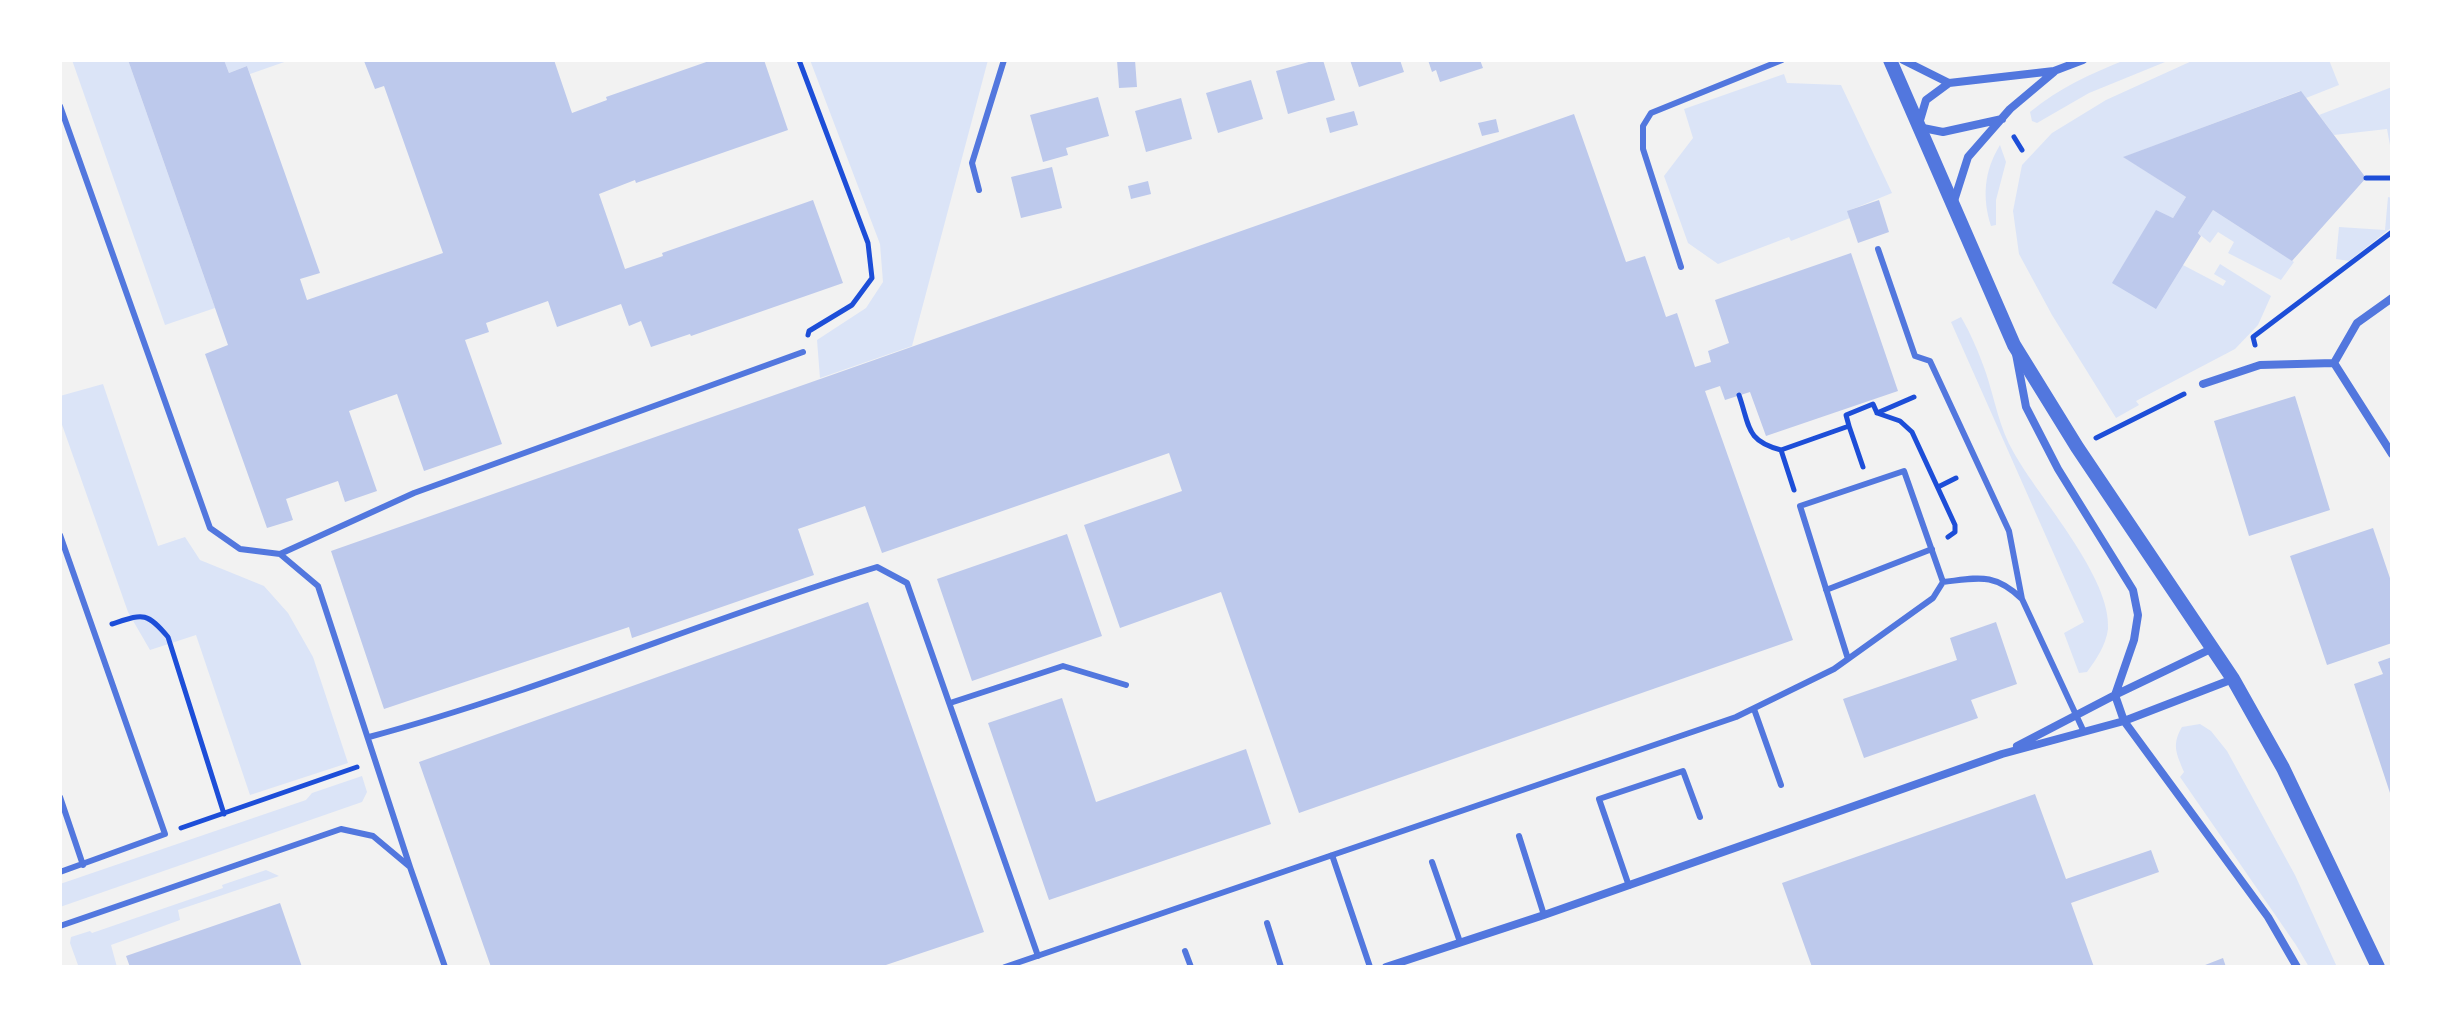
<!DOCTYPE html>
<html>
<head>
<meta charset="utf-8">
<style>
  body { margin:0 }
  #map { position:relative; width:2452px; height:1027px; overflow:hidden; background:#f2f2f2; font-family:"Varela Round",sans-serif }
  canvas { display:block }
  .frame { position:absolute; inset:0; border:62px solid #fff; pointer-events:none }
</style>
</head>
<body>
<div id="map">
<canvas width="2452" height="1027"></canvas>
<div class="frame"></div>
</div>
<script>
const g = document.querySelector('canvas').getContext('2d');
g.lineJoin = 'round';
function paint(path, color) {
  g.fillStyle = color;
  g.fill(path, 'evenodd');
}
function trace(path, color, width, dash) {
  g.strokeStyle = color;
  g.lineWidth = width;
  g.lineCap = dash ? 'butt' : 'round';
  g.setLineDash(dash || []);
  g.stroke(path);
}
paint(new Path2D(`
  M72,60H128L215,308L165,325Z
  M224,60H290L250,74L247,66L229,73Z
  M810,60H988L912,346L820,378L817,340L866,308L883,282L880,244Z
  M2125,60H2170L2089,93L2037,123L2032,121L2030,112C2059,88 2090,74 2125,60Z
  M2194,60H2329L2339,85L2306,98L2300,91L2124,157L2186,197L2173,218L2156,211L2113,283L2183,265L2223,286L2226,281L2214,274L2220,264L2271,296L2258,325L2235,349L2136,401L2139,405L2116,418L2052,315L2019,254L2013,211L2022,165L2052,133L2106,100Z
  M1784,74L1787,83L1841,85L1892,193L1848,211L1850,218L1791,241L1789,237L1718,264L1688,243L1664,176L1693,138L1684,109Z
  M2392,87V156L2387,129L2334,135L2319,115Z
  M2000,145L2006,162L1996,200V225L1991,226C1982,197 1984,171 2000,145Z
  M2388,197L2392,198V227L2349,261L2336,259L2339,227L2385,230Z
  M2213,210L2294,262L2281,280L2228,253L2234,242L2218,232L2210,243L2198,233Z
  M1961,317C1971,334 1979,353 1986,373C1995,400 1999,428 2014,453C2039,498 2112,578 2108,629C2106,645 2096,660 2087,672L2079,673L2064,633L2084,622L1951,322Z
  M103,384L158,546L185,537L200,560L264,586L288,613L313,657L348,763L250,795L196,635L150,650L128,612L60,419V396Z
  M2200,724L2211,731L2227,751L2295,875L2337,967H2309L2296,945L2180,777L2184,772C2177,755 2171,745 2182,727Z
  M362,776L367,792L362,802L60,907V884L306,800L312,793Z
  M266,870L279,876L178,910L180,920L111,945L117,967H74L78,965L70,943L71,937L90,931L92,933L223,888L222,885Z`), '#dbe4f7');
paint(new Path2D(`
  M128,60H224L229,73L247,66L320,273L300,279L307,300L443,253L384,86L375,89L364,61L554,60L572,113L607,100L606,97L712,60H764L788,130L636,183L635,180L599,194L625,269L663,256L662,253L813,200L843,283L691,336L690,334L651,347L641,321L629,326L621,304L557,327L548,301L486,323L489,332L465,340L502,444L424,471L397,394L349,411L377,491L345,502L338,481L286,499L293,520L267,528L205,354L228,345Z
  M1117,60H1135L1137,87L1119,88Z
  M1316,60H1323L1335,100L1288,114L1276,71Z
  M1350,60H1400L1404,72L1359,87Z
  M1428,60H1480L1483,68L1440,82L1436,70L1432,72Z
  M1251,80L1263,119L1218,133L1206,93Z
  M2301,91L2366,178L2292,261L2213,210L2198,233L2201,236L2156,309L2112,283L2156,210L2173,218L2186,197L2123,157Z
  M1098,97L1109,136L1066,148L1068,155L1043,162L1030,115Z
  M1181,98L1192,139L1146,152L1135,111Z
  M1354,111L1358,125L1330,133L1326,118Z
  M1574,114L1626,262L1645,256L1666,317L1677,313L1695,367L1711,362L1708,351L1729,343L1715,300L1851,253L1898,391L1766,436L1750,392L1725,400L1720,386L1705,391L1793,640L1299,813L1221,592L1120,628L1084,525L1182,491L1169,453L882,553L865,506L798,529L814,575L632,638L629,627L384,709L331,551Z
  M1496,119L1499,132L1482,136L1478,123Z
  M1052,167L1062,208L1021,218L1011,177Z
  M1148,181L1151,194L1131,199L1128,186Z
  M1879,200L1889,232L1858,243L1847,211Z
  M2295,396L2330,510L2249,536L2214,421Z
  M2373,528L2392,584V643L2327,665L2290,556Z
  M1067,534L1102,636L972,681L937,579Z
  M868,602L984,932L880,967H491L419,762Z
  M1996,622L2017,684L1971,700L1978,718L1864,758L1843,699L1957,660L1950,638Z
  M2392,657V796H2391L2354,684L2383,674L2378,662Z
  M1062,698L1096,802L1246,749L1271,824L1049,900L988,723Z
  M2035,794L2066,879L2151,850L2159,872L2071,903L2094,967H1812L1782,883Z
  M280,903L302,967H130L126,956Z
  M2223,958L2226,967H2200Z`), '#bdc9ec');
trace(new Path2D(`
  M799,60L868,243L872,278L852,305L809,331L808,335
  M2014,137L2022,150
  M2366,178H2392
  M2255,345L2253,337L2392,232
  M1739,395C1750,427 1746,441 1781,450L1794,490
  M1877,413L1900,421L1912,432L1955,525V532L1948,537
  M1849,426L1846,415L1873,404L1877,413L1914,397
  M2096,438L2184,394
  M1781,450L1849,426L1863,467
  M1938,487L1956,478
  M112,624C143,614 146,611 168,637L224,814
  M181,828L357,767`), '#1d4ed8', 5);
trace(new Path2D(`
  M60,106L210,528L240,549L280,554L318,586L410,867
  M979,190L972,163L1004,60
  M1878,249L1915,356L1930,361L2009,531L2022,599
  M1681,267L1643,149V126L1651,113L1782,60
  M60,535L165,834L60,872
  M280,554L414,493L803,352
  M1943,582C1978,578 1994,572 2022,599L2084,732
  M1826,590L1932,549
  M950,703L1063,666L1126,685
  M1754,709L1781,785
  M369,737C541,691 706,619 877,567L907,583L1038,956
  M60,797L83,865
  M1519,836L1544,915
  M1332,855L1370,967
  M1432,862L1460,942
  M1629,886L1599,799L1683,771L1700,817
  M1267,923L1281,967
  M60,926L341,829L373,836L410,867L445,967
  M1185,951L1191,967
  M1005,967L1736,717L1834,669L1848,659L1933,598L1943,582L1904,471L1800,506L1848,659`), '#5277de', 6);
trace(new Path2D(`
  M1903,60L1949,83
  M2002,119L1943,132L1918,127L1926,100L1949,83L2054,71L2083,60
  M1953,204L1968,157L2010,109L2054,72
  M2016,354L2026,407L2058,469L2133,590L2138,615L2134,640L2115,695L2124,721L2268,917L2297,967
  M2334,363L2392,454
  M2203,384L2260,365L2334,363L2357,323L2392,298
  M2017,746L2115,695L2213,648
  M1386,967L1544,915L2002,754L2124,721L2233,679`), '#5277de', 8);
trace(new Path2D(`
  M1890,60L2014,345L2077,447L2233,679L2283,768L2378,967`), '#5277de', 14);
</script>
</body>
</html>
